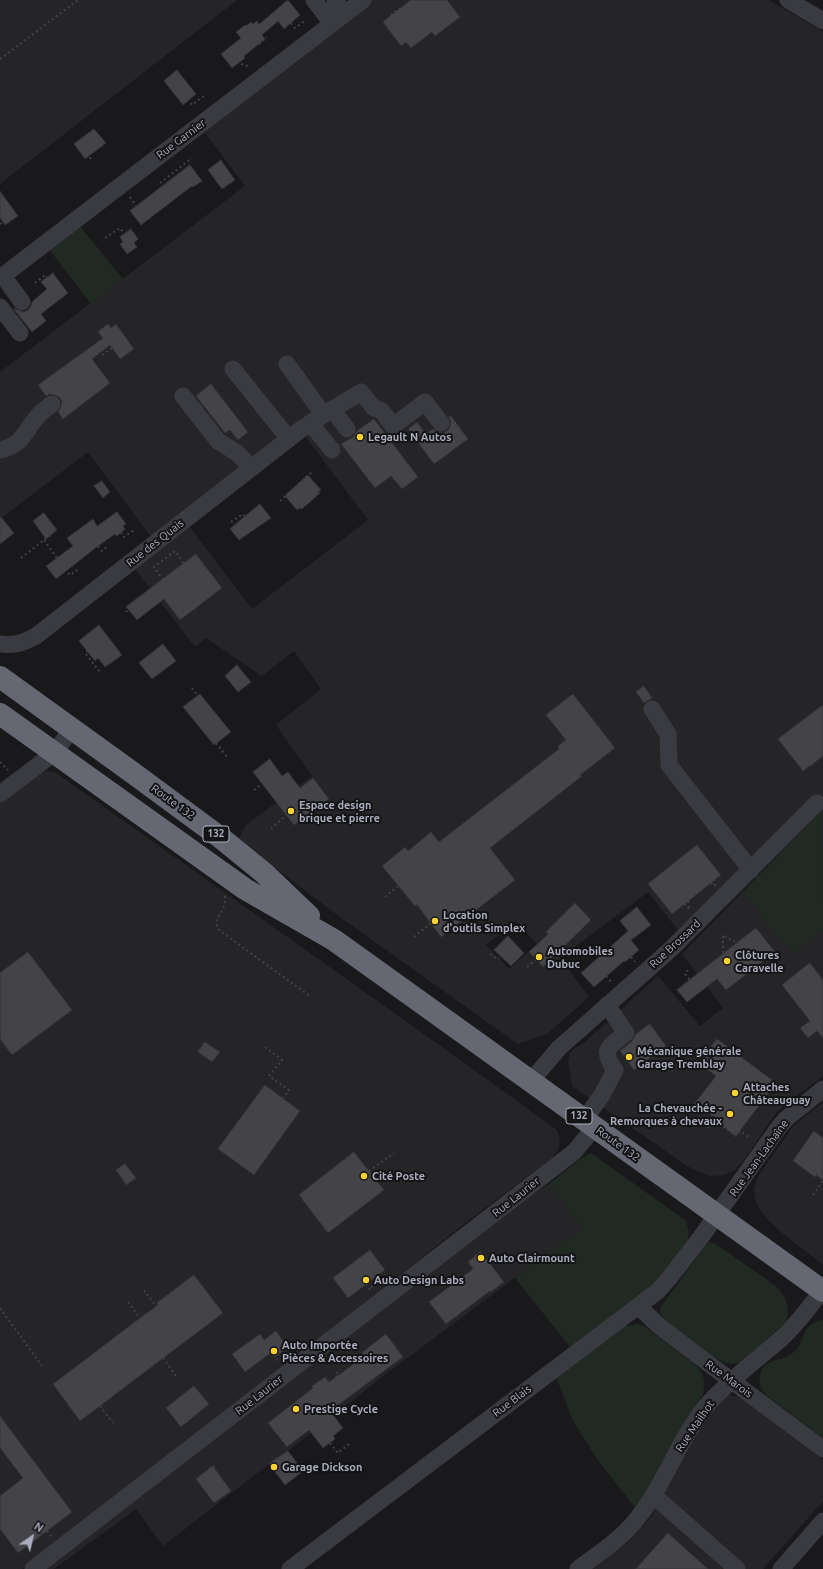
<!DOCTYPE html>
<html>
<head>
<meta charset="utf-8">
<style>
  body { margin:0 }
  #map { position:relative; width:823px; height:1569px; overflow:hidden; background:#19191b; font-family:Ubuntu,sans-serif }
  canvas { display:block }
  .north { position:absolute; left:12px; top:1517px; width:40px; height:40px; -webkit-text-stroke:3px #141416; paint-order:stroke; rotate:34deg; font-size:11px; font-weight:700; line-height:16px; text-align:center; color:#abaebc }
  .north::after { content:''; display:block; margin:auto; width:14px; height:18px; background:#abaebc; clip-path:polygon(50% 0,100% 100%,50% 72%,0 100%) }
</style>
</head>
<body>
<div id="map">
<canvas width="823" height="1569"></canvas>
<div class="north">N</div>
</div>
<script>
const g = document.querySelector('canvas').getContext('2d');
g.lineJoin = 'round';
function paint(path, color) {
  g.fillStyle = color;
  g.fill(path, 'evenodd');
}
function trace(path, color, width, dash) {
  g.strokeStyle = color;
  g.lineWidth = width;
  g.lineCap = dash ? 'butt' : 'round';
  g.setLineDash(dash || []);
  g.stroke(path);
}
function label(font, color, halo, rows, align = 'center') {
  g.font = font + ' Ubuntu,sans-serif';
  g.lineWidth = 4;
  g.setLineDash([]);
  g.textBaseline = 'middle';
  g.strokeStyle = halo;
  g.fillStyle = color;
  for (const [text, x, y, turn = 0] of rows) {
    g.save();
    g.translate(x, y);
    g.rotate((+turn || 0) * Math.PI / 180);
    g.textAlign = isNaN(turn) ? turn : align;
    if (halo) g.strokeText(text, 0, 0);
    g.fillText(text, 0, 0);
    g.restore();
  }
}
paint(new Path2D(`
  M0,0H237L0,184Z
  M371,0H769L823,32V1076L790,1101L776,1113L744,1160L735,1170L724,1175L709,1176L687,1166L572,1086L568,1061L570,1053L575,1048L585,1042L658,976L700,1026L723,1008L682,954L822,810L678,930L648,892L560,958L589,997L547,1034L518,1044L340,917L238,840L246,825L312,776L276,725L321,689L294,651L262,676L206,638L195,647L135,569L189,526L252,609L368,520L305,436L151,537L88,452L0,519V372L245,186L202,129ZM516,921L537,944L509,969L486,945Z
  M47,771L55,772L445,1049L557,1130L560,1141L558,1150L550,1160L465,1223L224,1416L22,1569H0V802L36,774Z
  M823,1102V1265L781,1232L768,1220L760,1210L756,1203L754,1190L757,1178L793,1126Z
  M549,1184L582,1228L386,1374L288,1451L303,1471L285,1485L269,1464L163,1546L136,1509L54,1569H43L533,1194Z
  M729,1395L741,1398L823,1460V1501L763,1569H592L627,1543L651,1517L695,1437L716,1406L723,1398Z`), '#252528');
paint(new Path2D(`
  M79,225L123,279L91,304L48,248Z
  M822,810L823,930L792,954L743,892Z
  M591,1153L685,1220C689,1228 689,1233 688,1241L659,1282L570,1347L515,1278L582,1228L549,1184L580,1159Z
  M709,1242L716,1244L776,1286C786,1297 790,1306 787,1321L742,1362L732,1364L723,1362L711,1355L667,1322L661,1314L660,1308L705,1246Z
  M822,1320H823V1438L766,1395C761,1389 758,1384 760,1376C763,1356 784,1363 795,1351C807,1339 800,1325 822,1320Z
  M637,1324L644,1326L698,1367C705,1376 705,1383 703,1394L636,1509L597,1459L573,1421L556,1377L623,1327Z`), '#202a23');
const building = new Path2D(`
  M288,0L300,15L284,29L278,21L262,35L265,39L244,56L245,58L232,68L221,54L241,38L236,32L245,25L246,26L251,22L253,24L257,21L259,24Z
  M411,0H447L460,17L435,36L432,32L411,48L406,42L401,46L383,22Z
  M177,70L196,94L183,105L164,81Z
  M94,129L106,143L85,159L74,144Z
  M221,160L235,180L222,189L208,170Z
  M190,165L202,181L193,187L192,186L141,225L130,211Z
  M0,191L18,216L5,225L0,218Z
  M131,229L138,239L134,243L137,247L127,254L120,244L123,242L120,237Z
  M53,273L68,293L41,314L46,321L32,332L13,308L23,312L28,310L31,306L32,302L47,289L41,282Z
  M108,324L111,328L116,324L134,349L120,359L110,345L92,359L110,383L63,419L58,412L61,407L62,402L60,398L55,395L50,394L46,396L38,385L103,338L98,332Z
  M211,384L248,432L238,440L230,430L225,433L196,396Z
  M451,416L468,439L434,464L408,429L417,422L426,434L433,429L438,432L443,433L447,431L450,427L451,422L449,417Z
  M374,419L418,477L402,489L391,476L375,488L341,444L353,437L356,432Z
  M308,475L321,490L318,492L320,493L302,509L300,508L297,510L285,496Z
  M102,481L110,492L103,498L94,486Z
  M260,504L271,518L239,540L230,529Z
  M117,512L126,524L123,526L125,529L117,536L115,534L98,546L56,579L46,566L73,546L67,538L93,519L97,526Z
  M44,513L57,530L46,539L33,521Z
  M0,516L14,533L0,544Z
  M196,554L222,588L180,620L164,599L137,620L126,607Z
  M99,625L122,655L105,667L98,658L95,661L79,641Z
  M163,644L176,661L152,679L139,663Z
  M237,665L251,682L238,692L225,676Z
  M644,686L652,698L644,703L636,692Z
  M200,694L231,732L214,745L183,707Z
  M573,694L615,748L580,775L582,776L490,848L515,880L441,937L417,905L415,906L382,866L405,847L408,851L431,832L439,842L559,749L558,746L566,740L546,715Z
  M823,705V756L803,771L778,739Z
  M270,759L282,776L288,772L300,788L313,778L329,799L294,825L253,772Z
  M697,845L721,875L672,914L648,884Z
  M575,903L591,920L543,967L529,952L548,934L546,932Z
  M637,907L651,925L631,940L639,950L625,962L624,961L594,987L581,973L628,931L620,921Z
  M756,928L775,952L726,990L717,979L687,1002L677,990Z
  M508,936L524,953L511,966L494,950Z
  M28,952L72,1010L12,1055L0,1039V973Z
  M810,963L823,980V1038L817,1031L808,1038L800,1028L810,1021L782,985Z
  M650,1024L666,1046L634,1070L620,1051L632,1041L636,1034Z
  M717,1039L776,1083L736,1136L714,1120L716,1118L695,1103L716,1076L699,1063Z
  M205,1042L220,1052L212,1062L198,1052Z
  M265,1085L300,1111L254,1175L218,1149Z
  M814,1131L823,1138V1180L816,1175L815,1177L793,1161Z
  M354,1152L384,1190L328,1233L299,1195Z
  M125,1164L136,1178L126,1185L116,1170Z
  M370,1250L385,1270L348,1298L333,1278Z
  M481,1252L504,1282L491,1292L490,1291L446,1324L429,1302L473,1269L468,1262Z
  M194,1275L223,1313L80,1421L53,1384L140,1318L158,1305L157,1303Z
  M276,1331L288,1348L275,1357L272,1352L245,1372L232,1354L260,1334L264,1340Z
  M386,1334L403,1357L330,1411L343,1428L333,1436L335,1439L323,1448L309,1430L287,1447L268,1423L313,1388L312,1386L325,1377L329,1382L343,1372L364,1356L362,1353Z
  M194,1386L209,1404L181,1427L166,1408Z
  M0,1416L72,1512L18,1553L0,1529V1496L23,1478L0,1448Z
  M288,1451L303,1471L285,1485L269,1464Z
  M213,1466L231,1491L214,1503L196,1479Z
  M668,1533L708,1569H636Z`);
paint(building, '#434348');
trace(building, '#333337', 1);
trace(new Path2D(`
  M391,15L403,6
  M291,23L295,28L306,20
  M259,44L267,37
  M0,59L78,0
  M241,64L248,66
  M191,103L192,105L205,95
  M90,159L91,155
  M160,183L192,158
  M130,197L136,206
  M0,224L3,222
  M105,238L120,228L124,234
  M35,283L45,275L47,277
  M102,355L112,348
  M280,501L313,471
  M231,522L243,514L244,516
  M121,532L124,537L134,530
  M44,540L57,558
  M98,546L102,551L108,546
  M21,558L53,533
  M68,573L70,575L80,568
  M163,580L154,567L175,551L184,564
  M126,612L128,610
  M88,651L85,653L100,672
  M192,688L198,696
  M216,743L227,757
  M0,762L8,770
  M811,765L816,761
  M254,790L262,784
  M271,829L286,815
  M711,883L715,886L714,880
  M225,896C225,899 225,903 224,906C221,915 213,921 219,930L311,997
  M385,897L398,886
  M688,901L689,909
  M684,904L690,910
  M414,937L431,923
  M723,953V935L737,943
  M490,954L497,959L499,958
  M631,957L635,962
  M527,967L536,959
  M688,970L685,974L690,980
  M606,976L612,983
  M265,1047L282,1060L269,1076L289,1090L283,1098
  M695,1103L716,1118L714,1120L736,1136L740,1131L750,1138
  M708,1128L714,1120
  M369,1171L394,1153
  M813,1195L821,1184L823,1180
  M475,1256L481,1252
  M368,1282L374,1289
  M366,1284L371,1291
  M144,1290L169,1324
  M128,1302L140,1318
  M0,1308L42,1366
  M273,1355L279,1362
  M163,1358L176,1376
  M337,1377L335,1375L341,1370
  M100,1406L113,1423
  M186,1422L189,1420
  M330,1443L338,1453L349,1444
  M272,1462L278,1458
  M209,1469L213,1466L216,1470
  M47,1531L51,1536`), '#404148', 2, [2, 3]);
trace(new Path2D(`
  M314,0L332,24
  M335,0L345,13
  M788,0L823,21
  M3,276L22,302
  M0,278L363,0
  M0,307L20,333
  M287,364L323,414
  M233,369L289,439
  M183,396L218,441L237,453L252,468
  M332,409L347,429
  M0,450C23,445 24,432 37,417C41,412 47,408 52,404
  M332,450L310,423L361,392L374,408L382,411L393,426L425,402L441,423
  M0,644C14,646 23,643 36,636L304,427
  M652,709L668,734L669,765L751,870
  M0,794L54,753L72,729
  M531,1081L559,1048L671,949L817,803
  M584,1120L602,1095L615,1070C600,1049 609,1047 626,1033L607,1005
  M638,1306L659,1326L709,1364L823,1449
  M653,1495L737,1569
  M33,1569L574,1152L595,1127
  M290,1569L658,1291L671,1276L701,1237L779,1127L787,1118L823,1089
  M578,1569C598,1554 620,1540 636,1520C664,1486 678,1441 706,1406C728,1381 758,1359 783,1337C798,1323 810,1306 822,1291
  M781,1569L823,1521`), '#3a3a41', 17);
trace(new Path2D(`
  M0,677L133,773L221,838L264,873L309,916
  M0,714L245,889L334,940L823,1291`), '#656772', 22);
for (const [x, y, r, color] of [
  [360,437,4,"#fbd231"],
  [291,811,4,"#fbd231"],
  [435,921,4,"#fbd231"],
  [539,957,4,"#fbd231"],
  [727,961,4,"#fbd231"],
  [629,1057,4,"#fbd231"],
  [735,1093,4,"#fbd231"],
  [730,1114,4,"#fbd231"],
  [364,1176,4,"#fbd231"],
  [481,1258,4,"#fbd231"],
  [366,1280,4,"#fbd231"],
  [274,1351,4,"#fbd231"],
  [296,1409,4,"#fbd231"],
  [274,1467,4,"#fbd231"]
]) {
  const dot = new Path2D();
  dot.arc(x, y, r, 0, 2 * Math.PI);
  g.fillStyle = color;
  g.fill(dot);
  trace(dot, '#141416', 1.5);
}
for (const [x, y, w] of [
  [216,834,26],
  [579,1116,26]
]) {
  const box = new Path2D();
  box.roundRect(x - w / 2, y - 8, w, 16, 3);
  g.fillStyle = '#141416';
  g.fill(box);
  trace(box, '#abaebc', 1);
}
label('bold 10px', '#abaebc', null, [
  ["132",216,834],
  ["132",579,1116]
]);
label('11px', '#abaebc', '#141416', [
  ["Rue Garnier",181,139,-37],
  ["Rue des Quais",155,543,-38],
  ["Route 132",173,802,36],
  ["Rue Brossard",675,944,-43],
  ["Route 132",618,1144,36],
  ["Rue Jean-Lachaîne",759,1158,-54],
  ["Rue Laurier",516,1197,-38],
  ["Rue Marois",729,1379,36],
  ["Rue Laurier",259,1395,-38],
  ["Rue Blais",512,1401,-37],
  ["Rue Mailhot",695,1426,-56]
]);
label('bold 11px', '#abaebc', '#141416', [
  ["Legault N Autos",368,437],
  ["Espace design",299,805],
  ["brique et pierre",299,818],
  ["Location",443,915],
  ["d'outils Simplex",443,928],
  ["Automobiles",547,951],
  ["Dubuc",547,964],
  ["Clôtures",735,955],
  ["Caravelle",735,968],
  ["Mécanique générale",637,1051],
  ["Garage Tremblay",637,1064],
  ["Attaches",743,1087],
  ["Châteauguay",743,1100],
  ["La Chevauchée -",722,1108,"right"],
  ["Remorques à chevaux",722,1121,"right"],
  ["Cité Poste",372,1176],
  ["Auto Clairmount",489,1258],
  ["Auto Design Labs",374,1280],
  ["Auto Importée",282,1345],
  ["Pièces & Accessoires",282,1358],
  ["Prestige Cycle",304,1409],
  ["Garage Dickson",282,1467]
], 'left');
</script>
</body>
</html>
